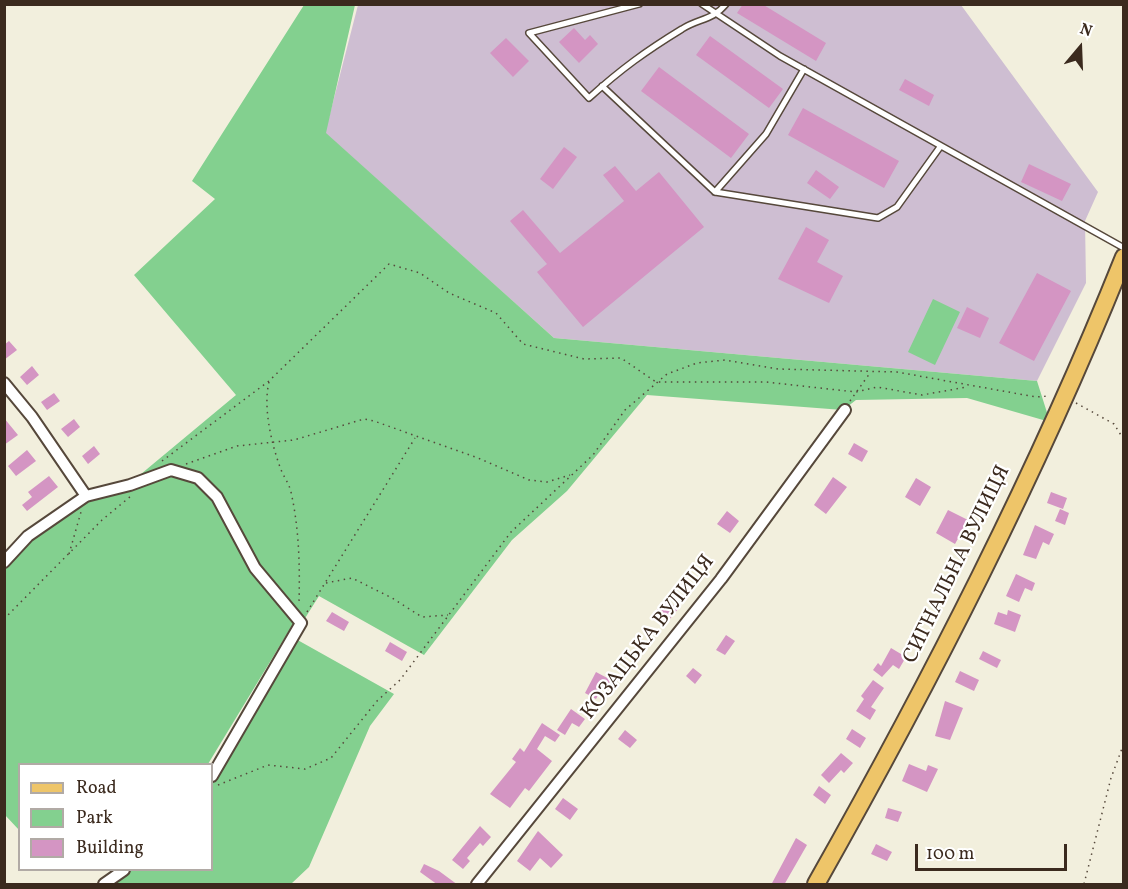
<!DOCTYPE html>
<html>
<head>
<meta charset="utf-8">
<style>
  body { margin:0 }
  #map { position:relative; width:1128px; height:889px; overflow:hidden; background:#f2efdd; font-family:Vollkorn,serif }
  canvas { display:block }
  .frame { position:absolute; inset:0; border:6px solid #3b2a1e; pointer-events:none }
  .legend { position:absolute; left:18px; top:763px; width:195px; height:108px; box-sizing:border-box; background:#fff; border:2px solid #b1aaa5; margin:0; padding:8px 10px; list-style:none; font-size:18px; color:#3b2a1e }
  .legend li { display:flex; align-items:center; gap:12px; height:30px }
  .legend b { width:30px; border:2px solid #b1aaa5 }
  .north { position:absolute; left:1050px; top:18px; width:60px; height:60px; -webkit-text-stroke:4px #fff; paint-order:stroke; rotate:19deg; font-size:16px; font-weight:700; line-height:24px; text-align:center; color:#3b2a1e }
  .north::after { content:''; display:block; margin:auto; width:21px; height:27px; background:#3b2a1e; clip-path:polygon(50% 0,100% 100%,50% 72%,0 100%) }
  .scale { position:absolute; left:915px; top:844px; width:152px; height:27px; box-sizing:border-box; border:3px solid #3b2a1e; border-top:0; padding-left:8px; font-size:18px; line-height:21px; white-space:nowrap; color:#3b2a1e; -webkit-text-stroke:4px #fff; paint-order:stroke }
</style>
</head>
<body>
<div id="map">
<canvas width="1128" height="889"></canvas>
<div class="frame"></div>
<ul class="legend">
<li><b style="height:8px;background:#eec569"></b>Road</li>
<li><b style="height:16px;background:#83d08f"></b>Park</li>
<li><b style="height:16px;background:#d495c3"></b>Building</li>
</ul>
<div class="north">N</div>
<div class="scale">100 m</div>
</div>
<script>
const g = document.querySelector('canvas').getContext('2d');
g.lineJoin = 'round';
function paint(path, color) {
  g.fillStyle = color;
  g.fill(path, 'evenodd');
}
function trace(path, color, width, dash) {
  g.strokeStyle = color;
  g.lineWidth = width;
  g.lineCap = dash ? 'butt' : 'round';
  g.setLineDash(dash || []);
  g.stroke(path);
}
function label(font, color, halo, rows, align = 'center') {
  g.font = font + ' Vollkorn,serif';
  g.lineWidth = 4.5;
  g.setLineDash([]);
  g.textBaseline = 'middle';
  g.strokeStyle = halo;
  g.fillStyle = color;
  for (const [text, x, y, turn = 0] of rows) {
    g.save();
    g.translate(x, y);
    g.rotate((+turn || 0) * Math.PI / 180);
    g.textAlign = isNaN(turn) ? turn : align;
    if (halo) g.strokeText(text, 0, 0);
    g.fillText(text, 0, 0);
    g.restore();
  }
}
paint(new Path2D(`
  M358,5H961L1098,192L1085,221L1086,283L1037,381L554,338L325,133Z`), '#cebed2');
paint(new Path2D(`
  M304,5H355L326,133L554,338L1037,381L1050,422L967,398L856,400L843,410L647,395L567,491L512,540L424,655L319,596L302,623L256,568L198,477L171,469L129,484L236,395L134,275L215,199L192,181Z
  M933,299L960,312L935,365L908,352Z
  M171,470L197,479L216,498L255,569L296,619L208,764H20L19,830L5,815V563L28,536L86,497Z
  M294,638L394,694L370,726L309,867L291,884H105L125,870H212V778Z`), '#83d08f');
paint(new Path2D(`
  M743,4H762L826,43L816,61L737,13Z
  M574,28L585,40L590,35L598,44L579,63L559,42Z
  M710,36L783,89L769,108L696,55Z
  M506,38L529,61L513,77L490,53Z
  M659,67L749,134L731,158L641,91Z
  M905,79L934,95L929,106L899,90Z
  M803,108L899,161L884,188L788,135Z
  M564,147L577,157L553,189L540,179Z
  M1029,164L1071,184L1062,201L1021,182Z
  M615,166L636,191L659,172L704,227L583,327L537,272L547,264L510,221L523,210L560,253L624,201L603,175Z
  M816,170L839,187L830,199L807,183Z
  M806,227L829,240L817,262L843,276L829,303L778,279Z
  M1037,273L1071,291L1034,361L999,343Z
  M967,307L989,318L980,338L957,328Z
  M9,341L17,350L4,360V345Z
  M32,366L39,375L27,385L20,377Z
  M54,393L60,401L47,410L41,402Z
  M4,418L18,435L4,445Z
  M74,419L80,427L68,437L61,429Z
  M854,443L868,451L862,462L848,454Z
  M94,446L100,454L88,464L82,456Z
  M27,450L36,461L16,476L8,466Z
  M49,476L58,487L27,511L22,505L32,497L28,492Z
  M833,477L847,487L826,514L814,505Z
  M916,478L931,487L920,506L905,497Z
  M1051,492L1067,498L1063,509L1047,503Z
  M1060,509L1069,513L1065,525L1055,521Z
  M948,510L968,520L955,544L936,533Z
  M727,511L739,521L730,533L717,524Z
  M1035,525L1054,534L1049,545L1043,542L1036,559L1023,555Z
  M1016,574L1035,583L1032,591L1025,588L1019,602L1006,596Z
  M665,599L678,609L669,620L656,611Z
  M1008,610L1021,615L1015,632L994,624L998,612L1007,615Z
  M332,612L349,622L344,631L326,621Z
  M726,635L735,641L725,655L716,650Z
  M390,642L407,652L402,661L385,651Z
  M891,648L906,657L899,669L893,665L882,677L873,670L878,663L881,666Z
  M983,651L1001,660L997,668L979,659Z
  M693,668L702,675L695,684L686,676Z
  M960,671L979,680L974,691L955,682Z
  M596,672L611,680L606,688L603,686L596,699L585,693Z
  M873,680L884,688L871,707L876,710L870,720L856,711L864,699L861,696Z
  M945,701L963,708L950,740L935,736Z
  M571,709L585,719L579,727L572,723L565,735L557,730Z
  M542,723L560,735L555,742L545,736L537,749L552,761L529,791L525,788L510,808L490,794L516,762L512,759L520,748L524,752Z
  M852,729L866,738L860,748L846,739Z
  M625,730L637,740L630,748L618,739Z
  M841,753L853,763L844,773L841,770L829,783L821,775Z
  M909,764L926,771L928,765L938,769L927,792L902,781Z
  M819,786L831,795L825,804L813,795Z
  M563,798L578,809L570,820L555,809Z
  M888,808L902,812L898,822L885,818Z
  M480,826L491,837L483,846L480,843L467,858L470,861L463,869L452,860Z
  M538,831L563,855L551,868L540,858L530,871L517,861Z
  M796,838L807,845L784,885H771Z
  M876,844L892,852L887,861L871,854Z
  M424,864L439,871L458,885H438L420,872Z`), '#d495c3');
const service = new Path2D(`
  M639,4L529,33L589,98C621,69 646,51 682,29C699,18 712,21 726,4
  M702,4L780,56L1124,248
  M602,86L715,192L766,134L804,69
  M715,192L878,218L897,207L940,147`);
const minor = new Path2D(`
  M4,383L32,417L86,496
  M4,562L28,536L86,496L130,485L171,470L198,478L217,497L255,568L301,623L212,776
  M104,884L124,870
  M477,884L721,579L845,410`);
const primary = new Path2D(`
  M816,884C930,682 1037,474 1124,257`);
trace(service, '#56483b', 8);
trace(minor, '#56483b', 14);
trace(primary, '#56483b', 20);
trace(new Path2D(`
  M269,382C263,407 271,442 280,467C283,476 289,483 291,492C299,528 300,565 299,602
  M850,401L870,373
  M1076,403L1114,424L1124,440
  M162,461L269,381L389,264L420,273L449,293L496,313L523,344L584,359L621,358L656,382H766L856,392L877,387L922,395L967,387
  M186,464L237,446L294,440L364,419L374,421L478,458L529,480L547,482L570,475
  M69,554L81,512
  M326,583L352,578L392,598L422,617L448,615
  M307,612L415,438
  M4,619L102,520L131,496
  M218,785L268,765L305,769L331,758L377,701L400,680L511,532L593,455L625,410L667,374L697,363L725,360L778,369L897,372L1036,397L1049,396
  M1084,884L1111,778L1124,743`), '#56483b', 1.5, [1.5, 4.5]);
trace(service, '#fff', 5);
trace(minor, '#fff', 10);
trace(primary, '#eec569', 16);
label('21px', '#3b2a1e', '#fff', [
  ["СИГНАЛЬНА ВУЛИЦЯ",958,565,-64],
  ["КОЗАЦЬКА ВУЛИЦЯ",649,638,-52]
]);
</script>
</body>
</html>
